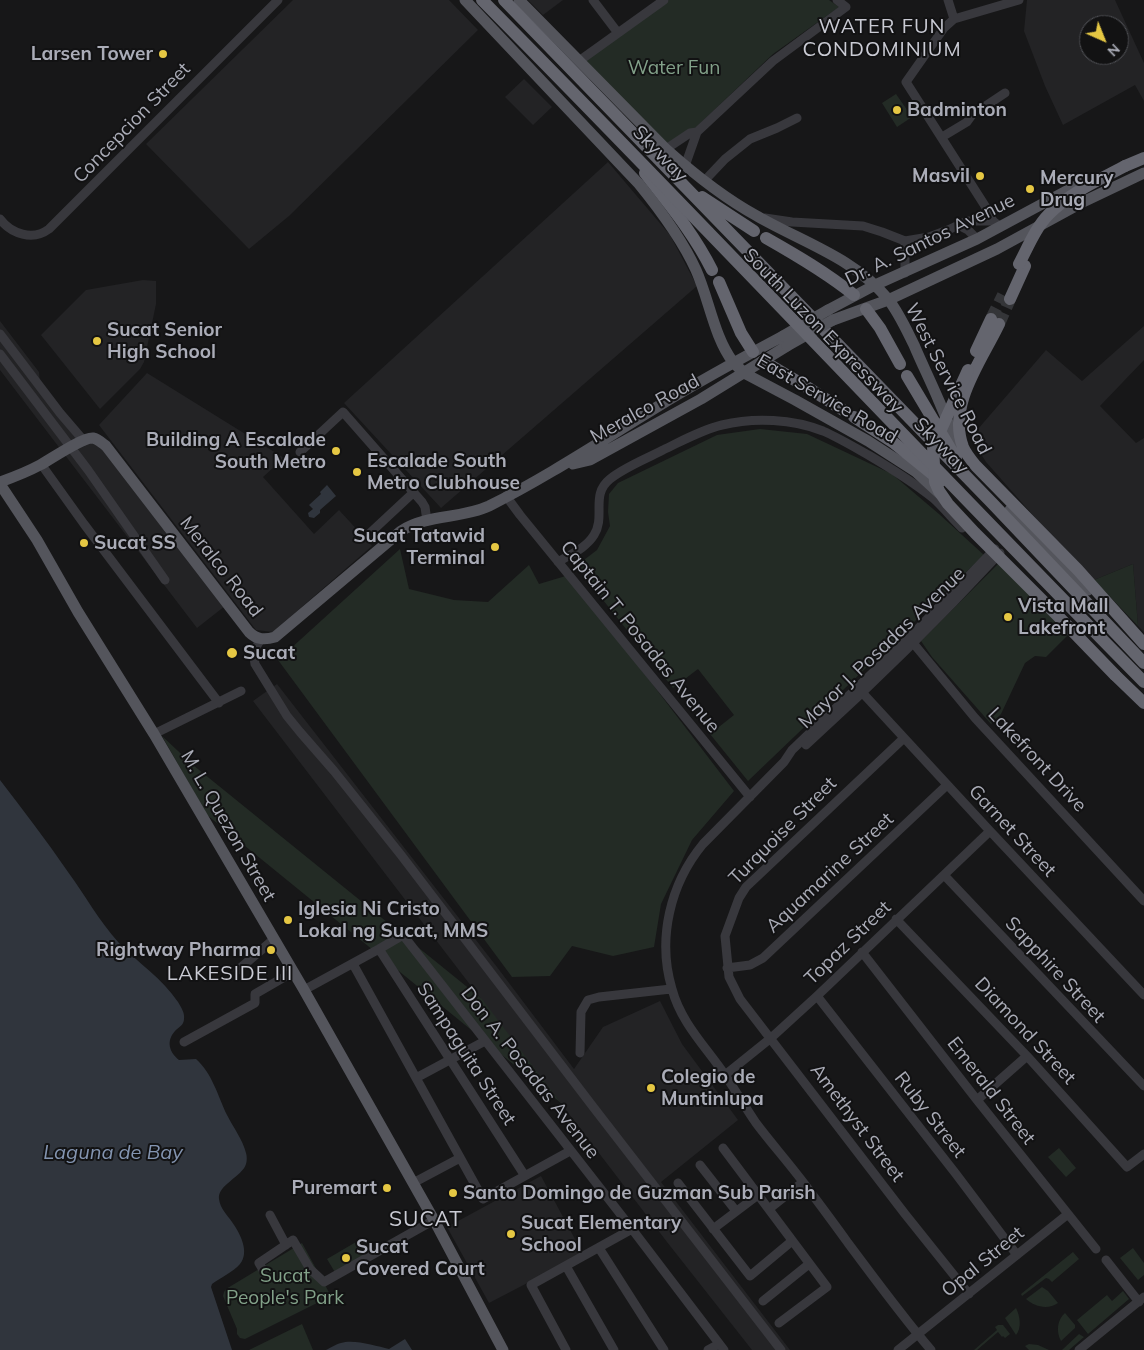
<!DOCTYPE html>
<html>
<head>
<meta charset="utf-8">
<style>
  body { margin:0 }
  #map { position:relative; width:1144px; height:1350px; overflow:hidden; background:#171718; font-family:Mulish,sans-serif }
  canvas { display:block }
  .north { position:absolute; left:1079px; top:15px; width:50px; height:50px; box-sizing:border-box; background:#121213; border:1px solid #4f5055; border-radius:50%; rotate:136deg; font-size:14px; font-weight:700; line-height:20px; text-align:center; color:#aaacb7 }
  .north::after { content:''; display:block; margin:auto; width:18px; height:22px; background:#e5c743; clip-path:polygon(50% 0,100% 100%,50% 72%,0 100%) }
</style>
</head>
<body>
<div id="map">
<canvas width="1144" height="1350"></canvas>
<div class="north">N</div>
</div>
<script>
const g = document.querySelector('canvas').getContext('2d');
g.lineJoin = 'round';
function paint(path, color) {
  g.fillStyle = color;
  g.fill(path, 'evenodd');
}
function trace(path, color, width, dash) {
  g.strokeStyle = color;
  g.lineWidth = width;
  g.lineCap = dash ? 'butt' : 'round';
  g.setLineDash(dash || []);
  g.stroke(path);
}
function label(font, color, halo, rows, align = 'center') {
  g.font = font + ' Mulish,sans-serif';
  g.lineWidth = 4;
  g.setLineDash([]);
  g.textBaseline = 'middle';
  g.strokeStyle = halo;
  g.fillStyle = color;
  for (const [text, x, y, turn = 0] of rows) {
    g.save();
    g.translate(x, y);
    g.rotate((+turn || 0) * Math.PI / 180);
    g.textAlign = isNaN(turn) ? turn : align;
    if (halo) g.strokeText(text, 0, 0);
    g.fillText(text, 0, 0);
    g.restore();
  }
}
paint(new Path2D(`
  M293,0H449L478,30L289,216L249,249L146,144Z
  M528,0H563L543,15Z
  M1027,0H1115L1144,63V101L1135,85L1063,125L1045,86L1024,31ZM1089,25H1119V55H1089Z
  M524,79L552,107L533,125L505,97Z
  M608,162L670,235L697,286L441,508L344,403Z
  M143,280L156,281V304L144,362L140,369L100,409L41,335L86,290Z
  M0,321L39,372L40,384L89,443H92L103,449L225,606L197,628L0,370Z
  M1144,326V360L1100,406L1136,443L1144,438V632L1138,626L1133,564L1094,580L1054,539L986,462L979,451L972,436L1046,350L1082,381Z
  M147,373L284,458L263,477L314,534L339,510L372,546L273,632L256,630L99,425Z
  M277,684L497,967L574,1069L603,1027L660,1001L682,1044L738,1120L661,1182L790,1350H752L667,1242L253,701Z
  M541,1176L583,1254L489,1303L447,1227Z`), '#232325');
paint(new Path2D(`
  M669,0H829L839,7L773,54L691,132L664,145L585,60Z
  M896,94L912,117L897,127L882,103Z
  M760,429L807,434L892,474L939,514L984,555L748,781L710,734L734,715L698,669L673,688L576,566L597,550L610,526L608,512L609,494L618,483L717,435Z
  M400,549L409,589L454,600L488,602L529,565L539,584L569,575L734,791L692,840L661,904L654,947L613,956L572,946L550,976L512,977L278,660Z
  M1000,562L1069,634L1046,657L1035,656L1025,663L1001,714L991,724L932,657L921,641Z
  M1133,564L1138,626L1094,580Z
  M162,736L193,765L482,999L561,1103L207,815Z
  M1059,1148L1076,1168L1066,1177L1048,1157Z
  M356,1242L365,1257L336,1274L327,1259Z
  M302,1243L331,1296L245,1339L240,1338L237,1334V1329L223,1296L224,1292L226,1289Z
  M1133,1248L1144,1263V1275L1138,1280L1120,1258Z
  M1073,1252L1079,1259L1052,1282L1049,1279L1046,1278L1022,1296L1021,1294Z
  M1042,1287L1048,1291L1058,1303C1048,1310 1035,1307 1026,1299Z
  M1123,1291L1129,1299L1088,1334L1077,1320L1107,1295L1112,1301Z
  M1016,1308C1020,1316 1022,1328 1016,1335L1005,1318Z
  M1065,1313L1075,1325V1328L1061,1341C1056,1332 1057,1320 1065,1313Z
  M302,1324L313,1350H249Z
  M998,1325H1003L1010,1334L1005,1338L1003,1336L1002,1337L998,1332L977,1350H974L997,1330L995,1327Z
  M1079,1334L1084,1337L1069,1350H1062Z
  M1029,1344L1038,1345L1049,1350H1029L1025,1346Z`), '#232b25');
paint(new Path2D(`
  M327,485L336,496L320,510V513L314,518L309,517L308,513L313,509L309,505L321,494L320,492Z
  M0,780C23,810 46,840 68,872C85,895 99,921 119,943C138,963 162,978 178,1002C181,1007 185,1013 184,1019C184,1025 179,1027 175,1031C166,1041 169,1052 179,1060L196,1059C212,1073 218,1096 227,1115C233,1127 243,1140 246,1153C247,1156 247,1161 246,1164C242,1177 217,1185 219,1199C220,1208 227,1215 232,1222C240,1233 250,1252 240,1264C233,1272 220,1278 212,1284L211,1287L232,1350H0Z
  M405,1339L412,1350H326C330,1348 336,1344 341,1343C354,1339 376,1346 389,1349Z`), '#30353d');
trace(new Path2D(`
  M991,319L1003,295
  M999,324L1010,299`), '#343538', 12, [12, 6]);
trace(new Path2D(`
  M593,0L618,33
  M948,0L954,19
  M579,61L664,0
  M942,137L967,122L972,115L1005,93
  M666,149L690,133L697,132
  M685,166L697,132L773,61L846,7L837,0
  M703,180L707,178L725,159L750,139L777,128L797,118
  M765,218L792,222L863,226L882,232L905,241L929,237L948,230L967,221H993L997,224
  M0,219C11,234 33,241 49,229L278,0
  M993,221L987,209L906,82L944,28L954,19L1019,0
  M958,225L968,230L977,239
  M905,273V241
  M0,334L60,413L84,441
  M0,354L88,470L165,580
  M300,452L343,412L422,502L425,507L427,521
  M41,464L84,524L219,703
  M506,496L520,515L750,797
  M370,533L414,492
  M558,562C571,554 586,548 594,535C606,516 590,495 610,479C625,467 646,459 663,450C682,441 701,430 722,425C754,417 793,419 823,431C839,438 854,447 870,456C892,469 913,482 933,498C943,507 952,518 962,528
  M909,638L975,718L1144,901
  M261,639C255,647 253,654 255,664L287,716L300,732L334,771L401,855L594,1108L781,1350
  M858,688L990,831L1144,995
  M154,734L241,691
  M904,738L746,887L739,898L725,936L729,977L740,999L905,1214L969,1294
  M806,745C873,684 938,620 1000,553
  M944,875L1144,1086
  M896,919L1027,1056L1127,1167L1144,1154
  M379,949L525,1176
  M862,952L977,1100L1096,1249
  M353,964L483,1199L570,1151
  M727,968L750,965L763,958L947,785
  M238,970L274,939
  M304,990L379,949L403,935L632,1229L724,1350
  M817,996L956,1174L1017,1255
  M184,1042L255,1003V994L293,972
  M580,1053L581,1012L588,1000L599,997L671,989
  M725,1075L771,1038L817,996L990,831
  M416,1078L485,1041
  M977,1100L1027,1056
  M723,1148L827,1287L779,1323
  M700,1165L736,1211
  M413,1183L460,1158
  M678,1183L750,1276L792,1241
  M769,1209L803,1182
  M270,1215L286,1245
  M713,1229L758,1195
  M599,1248L664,1350
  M1106,1260L1139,1302
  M566,1266L614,1350
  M263,1270L259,1263L293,1240L310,1269L324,1282L434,1220
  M763,1301L809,1264
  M566,1350L531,1285L632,1229
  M708,1350L719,1344
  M898,1350L1068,1214
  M931,1350C902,1316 875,1279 848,1243C833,1222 818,1202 803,1182C788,1162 771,1143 756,1123C745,1107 736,1091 725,1075C706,1047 681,1023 672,989C657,939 670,884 703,844L784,762L792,750L909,638L995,549
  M1079,1350L1144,1297`), '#38383d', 9);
trace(new Path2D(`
  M465,0L639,184C661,211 682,239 696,270C709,299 714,337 733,362C736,366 741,369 744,373L795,400L868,441L916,472L940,494
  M519,0L666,149C694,174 724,198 757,216C802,242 854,258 888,299C899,313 906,329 914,345C922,364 931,382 939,401C946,417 952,434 961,449
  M828,310L875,285L977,239L1083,182
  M833,320L888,300L997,249L1085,201L1144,173
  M573,464L590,460L701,399L787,346
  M0,482C14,477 27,472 40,465C51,459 83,437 93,438C98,439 102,443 106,446L249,632C257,640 265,640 275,637L401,531C427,514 461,519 489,506C547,477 601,441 657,407C698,382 740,359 783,336
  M0,484L37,540L78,612L154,734L304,990L434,1220L503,1350
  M1010,510L1088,590`), '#54555c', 11);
trace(new Path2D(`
  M504,0L992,503L1144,663
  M1125,166L1144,158
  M645,173C669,204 694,234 712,270
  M702,197L754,231
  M766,238C796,255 827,273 854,295
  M719,282L741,333L753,352
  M1010,299L1025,266
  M866,309L880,328L900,364
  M999,324C982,360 947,405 963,447C966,454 971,460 976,466L1078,570L1144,644
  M976,351L991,319
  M763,361L810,389L843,410
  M907,376L956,458
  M854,417L894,443L941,481
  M1115,675L1144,703`), '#64656e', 12);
trace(new Path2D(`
  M783,336L828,310
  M787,346L833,320`), '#54555c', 11);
trace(new Path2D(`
  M482,0C705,225 921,456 1144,682
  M1019,264C1028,247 1036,227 1049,214C1071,192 1099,180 1125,166
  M968,370L933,447L935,482L939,491L948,504L975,533L1057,615L1115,675`), '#64656e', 12);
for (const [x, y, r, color] of [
  [163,54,5,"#e5c743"],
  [897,110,5,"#e5c743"],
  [980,176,5,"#e5c743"],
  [1030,189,5,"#e5c743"],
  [97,341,5,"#e5c743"],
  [336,451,5,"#e5c743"],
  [357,472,5,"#e5c743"],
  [84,543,5,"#e5c743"],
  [495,547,5,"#e5c743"],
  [1008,617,5,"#e5c743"],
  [232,653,6,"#e5c743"],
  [288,920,5,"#e5c743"],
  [271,950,5,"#e5c743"],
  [651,1088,5,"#e5c743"],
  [387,1188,5,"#e5c743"],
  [453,1193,5,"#e5c743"],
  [511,1234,5,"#e5c743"],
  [346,1258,5,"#e5c743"]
]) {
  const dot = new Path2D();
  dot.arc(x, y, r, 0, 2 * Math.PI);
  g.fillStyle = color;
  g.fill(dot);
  trace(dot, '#121213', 2);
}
label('bold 19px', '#aaacb7', '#121213', [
  ["Larsen Tower",153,54,"right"],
  ["Badminton",907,110],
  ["Masvil",970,176,"right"],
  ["Mercury",1040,178],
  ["Drug",1040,200],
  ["Sucat Senior",107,330],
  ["High School",107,352],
  ["Building A Escalade",326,440,"right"],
  ["South Metro",326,462,"right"],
  ["Escalade South",367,461],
  ["Metro Clubhouse",367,483],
  ["Sucat Tatawid",485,536,"right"],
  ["Terminal",485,558,"right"],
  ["Sucat SS",94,543],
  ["Vista Mall",1018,606],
  ["Lakefront",1018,628],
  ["Sucat",243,653],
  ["Iglesia Ni Cristo",298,909],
  ["Lokal ng Sucat, MMS",298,931],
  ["Rightway Pharma",261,950,"right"],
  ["Colegio de",661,1077],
  ["Muntinlupa",661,1099],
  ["Puremart",377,1188,"right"],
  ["Santo Domingo de Guzman Sub Parish",463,1193],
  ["Sucat Elementary",521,1223],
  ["School",521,1245],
  ["Sucat",356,1247],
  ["Covered Court",356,1269]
], 'left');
label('19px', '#82a189', '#121213', [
  ["Water Fun",674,68],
  ["Sucat",285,1276],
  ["People's Park",285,1298]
]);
label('19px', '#aaacb7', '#121213', [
  ["Concepcion Street",132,123,-46],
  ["Skyway",660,154,46],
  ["Dr. A. Santos Avenue",930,240,-26],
  ["South Luzon Expressway",823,331,46],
  ["West Service Road",948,379,63],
  ["East Service Road",827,399,30],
  ["Meralco Road",645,409,-29],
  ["Skyway",941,446,46],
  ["Meralco Road",221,567,52],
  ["Captain T. Posadas Avenue",640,637,51],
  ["Mayor J. Posadas Avenue",882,648,-44],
  ["Lakefront Drive",1037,760,47],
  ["M. L. Quezon Street",228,826,60],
  ["Turquoise Street",783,831,-45],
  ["Garnet Street",1012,831,47],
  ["Aquamarine Street",830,873,-43],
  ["Topaz Street",848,943,-44],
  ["Sapphire Street",1055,970,47],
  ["Diamond Street",1025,1031,47],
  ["Sampaguita Street",466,1054,57],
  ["Don A. Posadas Avenue",530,1073,52],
  ["Emerald Street",991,1091,52],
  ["Ruby Street",930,1115,52],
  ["Amethyst Street",857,1123,53],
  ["Opal Street",983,1262,-39]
]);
g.letterSpacing = '1px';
label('20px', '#cacbd4', '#121213', [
  ["WATER FUN",882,27],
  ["CONDOMINIUM",882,50],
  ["LAKESIDE III",230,974]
]);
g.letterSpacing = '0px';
label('italic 20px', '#8394b0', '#121213', [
  ["Laguna de Bay",113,1153]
]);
g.letterSpacing = '1px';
label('21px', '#cacbd4', '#121213', [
  ["SUCAT",426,1220]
]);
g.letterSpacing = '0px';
</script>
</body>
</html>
